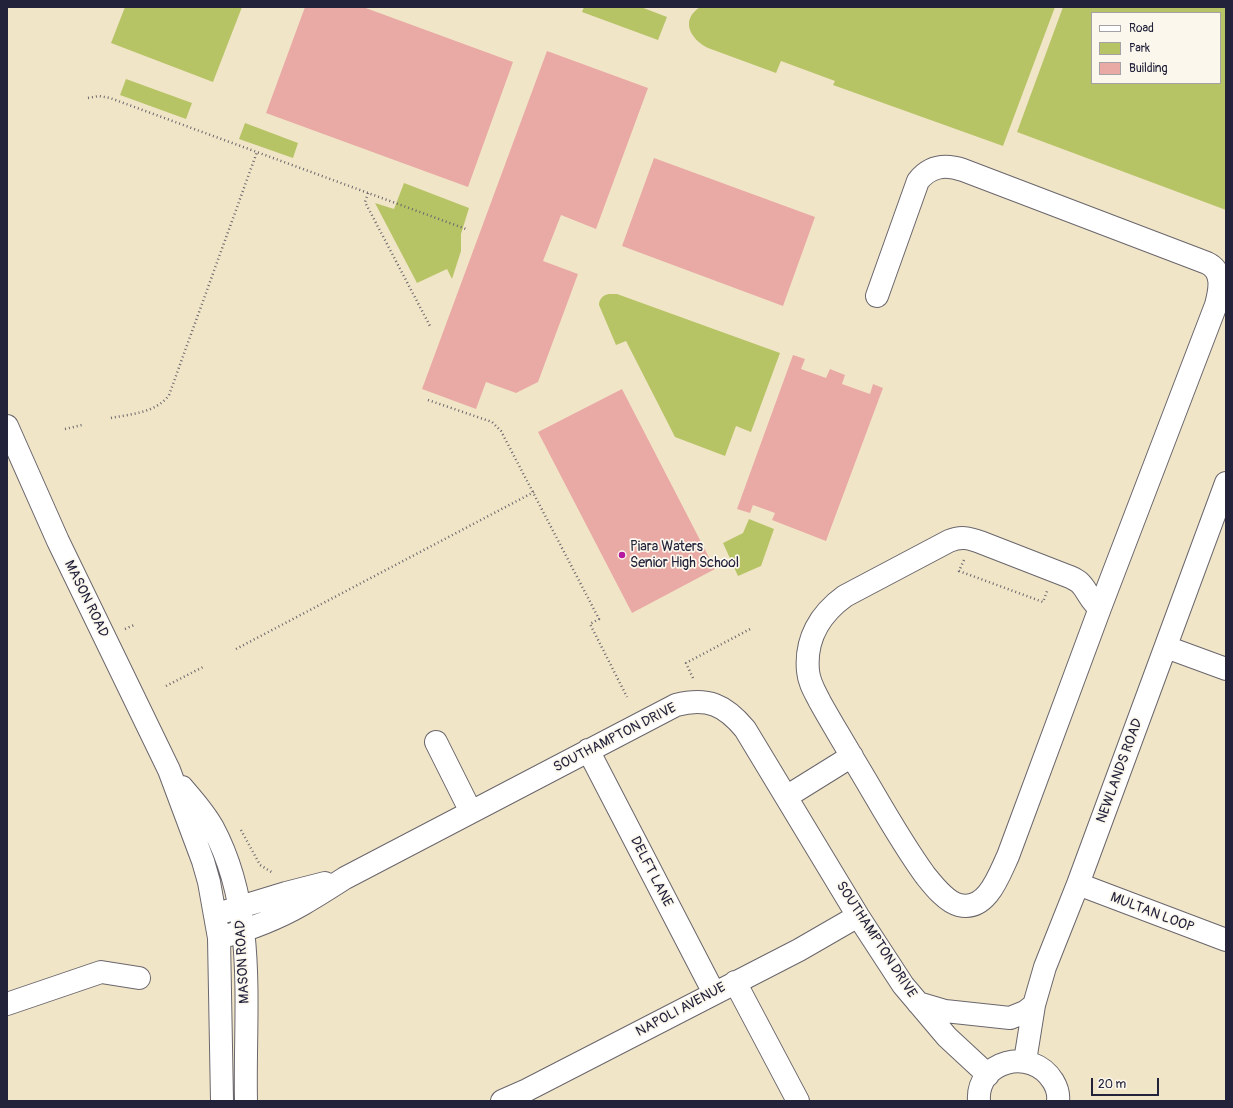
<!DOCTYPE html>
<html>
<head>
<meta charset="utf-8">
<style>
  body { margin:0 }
  #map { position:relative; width:1233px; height:1108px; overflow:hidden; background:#f1e5c8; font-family:Pangolin,sans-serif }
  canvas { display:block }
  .frame { position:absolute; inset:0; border:8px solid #22223b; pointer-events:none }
  .legend { position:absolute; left:1091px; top:12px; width:130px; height:72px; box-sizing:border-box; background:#fbf7ec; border:1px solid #a4a2a5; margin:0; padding:5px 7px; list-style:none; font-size:12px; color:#22223b }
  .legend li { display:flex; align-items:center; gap:8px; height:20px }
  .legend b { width:20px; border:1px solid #a4a2a5 }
  .scale { position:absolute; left:1091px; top:1078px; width:68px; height:18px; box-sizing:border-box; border:2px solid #22223b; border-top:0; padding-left:5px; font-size:12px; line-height:14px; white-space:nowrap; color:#22223b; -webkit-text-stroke:3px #fbf7ec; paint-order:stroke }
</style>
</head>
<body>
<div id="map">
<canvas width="1233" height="1108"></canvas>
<div class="frame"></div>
<ul class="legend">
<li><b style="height:5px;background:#fff"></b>Road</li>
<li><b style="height:11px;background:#b7c466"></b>Park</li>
<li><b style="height:11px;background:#e9aaa5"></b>Building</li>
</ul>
<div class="scale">20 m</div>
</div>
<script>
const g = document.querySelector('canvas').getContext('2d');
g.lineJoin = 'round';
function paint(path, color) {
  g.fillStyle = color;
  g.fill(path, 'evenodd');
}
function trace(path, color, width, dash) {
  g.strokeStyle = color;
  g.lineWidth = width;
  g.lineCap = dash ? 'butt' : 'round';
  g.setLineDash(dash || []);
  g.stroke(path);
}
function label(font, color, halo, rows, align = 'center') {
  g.font = font + ' Pangolin,sans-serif';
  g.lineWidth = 3.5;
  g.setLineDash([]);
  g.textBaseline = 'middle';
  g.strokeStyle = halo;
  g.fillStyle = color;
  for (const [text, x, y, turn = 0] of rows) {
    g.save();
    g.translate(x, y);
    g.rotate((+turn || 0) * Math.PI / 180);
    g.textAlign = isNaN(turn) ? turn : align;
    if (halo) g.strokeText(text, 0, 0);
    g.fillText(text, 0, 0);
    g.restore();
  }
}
paint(new Path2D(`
  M125,7H242L213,82L111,43Z
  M584,7H641L667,17L658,40L582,12Z
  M700,7H1055L1003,146L833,85L835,81L781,61L776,73L708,48C690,39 680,20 700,7Z
  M1063,7H1226V210L1017,132ZM1092,13H1220V83H1092Z
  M126,79L192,103L186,119L120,95Z
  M245,123L298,143L293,158L239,139Z
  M404,183L469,208L461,234V251L452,279L447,269L417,283L375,203L394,209Z
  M609,294H617L780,353L751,432L736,426L725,456L675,437L626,341L616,345L599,305C599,299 603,295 609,294Z
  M749,519L774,529L761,566L738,576L723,543L743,533Z`), '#b7c466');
paint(new Path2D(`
  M305,7H363L513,62L468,187L266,113Z
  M547,51L648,88L596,229L561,215L543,261L578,274L538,382L516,393L486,382L476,409L422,389Z
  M654,158L815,217L783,306L622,246Z
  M793,355L805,359L801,369L826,378L830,369L845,375L842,384L870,394L873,384L883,388L826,541L772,520L775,513L753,505L750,513L737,509Z
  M622,389L715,569L632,613L538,432Z`), '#e9aaa5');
const minor = new Path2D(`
  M877,296L918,181C930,166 945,164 963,170L1207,263C1224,271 1220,290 1216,305L1100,608L1008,856C999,875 987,912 959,905C946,902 933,885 925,875C898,838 876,796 852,757C841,738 830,720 820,702C815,692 809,683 808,671C805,639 820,614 845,596L949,541C961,536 969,538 980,542L1070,577C1073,578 1076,580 1079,582C1088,590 1089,601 1100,608
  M7,426L58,541L169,770L203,861L209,882L219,938L222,1101
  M1166,647L1226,669
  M436,742L471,812
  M588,750L714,993
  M182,787C193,800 205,813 213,828C258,912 244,1010 246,1101
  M786,797L852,756
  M1078,884L1226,940
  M227,911L286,893L325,883
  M219,938C248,930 277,919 303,904C317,896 331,887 345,878L676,705C708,697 725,705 745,729L858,916L903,985L947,1037L988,1075
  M735,982L798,1101
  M918,1003L945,1011L1010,1018L1025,1012L1034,1005
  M7,1004L101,972L139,978
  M1025,1061L1034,1005L1045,967L1078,884L1226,483
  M502,1101L527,1090L799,950L858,916
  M979,1101C976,1061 1031,1046 1053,1081C1056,1086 1059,1094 1058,1101`);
trace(minor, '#6a666c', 24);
trace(new Path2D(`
  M88,98L99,96L110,98L466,229
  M368,193L365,202L430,326
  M428,400L492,422L501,431L599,619L590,624L627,697
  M111,418C131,414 156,413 169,395L257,152
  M65,429L82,425
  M964,560L959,571L1043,602L1047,591
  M125,629L134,625
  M236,649L534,492
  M693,678L686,663L752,628
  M166,686L205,666
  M241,830L260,865L273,873`), '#6a666c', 2.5, [1, 3]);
trace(minor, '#fff', 22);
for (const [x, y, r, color] of [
  [622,555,4,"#b5179e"]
]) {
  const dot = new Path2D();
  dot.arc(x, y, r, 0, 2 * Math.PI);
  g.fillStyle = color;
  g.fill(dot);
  trace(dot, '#fbf7ec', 1.5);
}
label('14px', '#22223b', '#fbf7ec', [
  ["Piara Waters",630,547],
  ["Senior High School",630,563]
], 'left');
label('14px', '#22223b', '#fbf7ec', [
  ["MASON ROAD",86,599,64],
  ["SOUTHAMPTON DRIVE",615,738,-27],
  ["NEWLANDS ROAD",1120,771,-70],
  ["DELFT LANE",651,872,63],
  ["MULTAN LOOP",1152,913,21],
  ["SOUTHAMPTON DRIVE",876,940,57],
  ["MASON ROAD",243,962,-93],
  ["NAPOLI AVENUE",681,1010,-28]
]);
</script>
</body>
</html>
